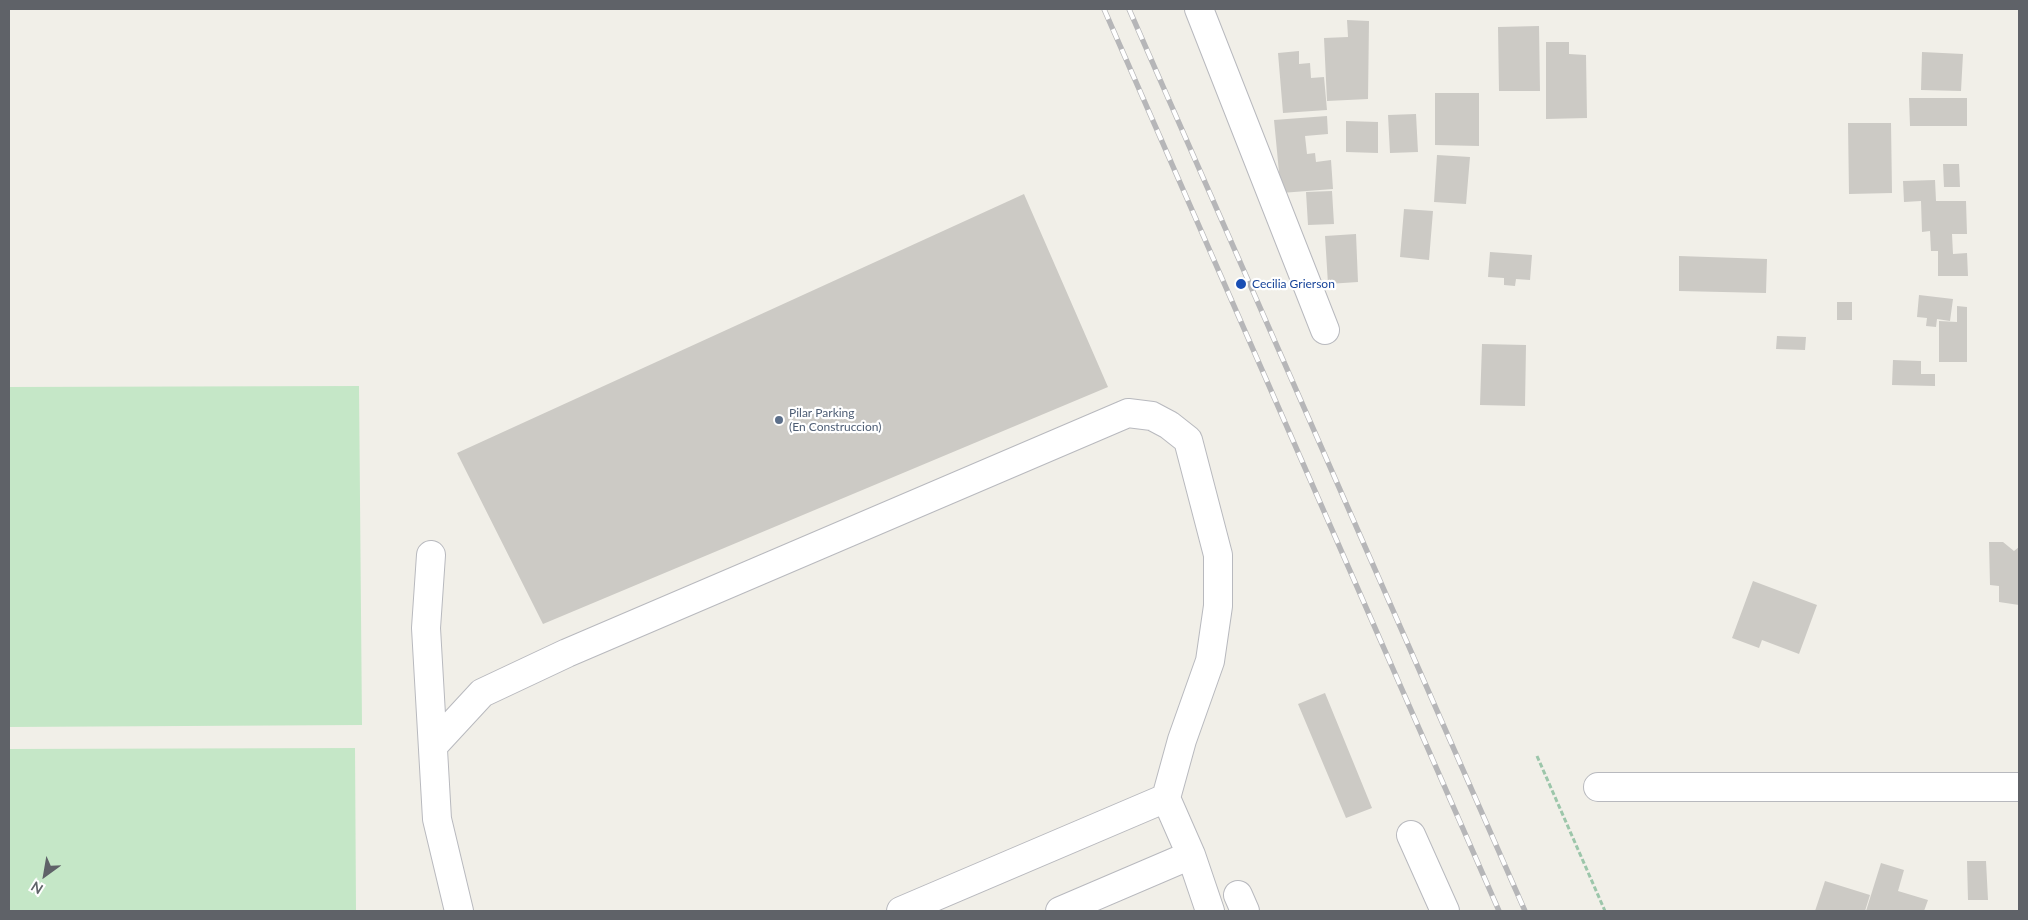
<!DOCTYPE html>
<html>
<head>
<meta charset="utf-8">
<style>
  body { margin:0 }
  #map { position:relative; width:2028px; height:920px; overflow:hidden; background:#f1efe8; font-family:Lato,sans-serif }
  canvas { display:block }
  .frame { position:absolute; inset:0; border:10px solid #5f6268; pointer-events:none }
  .north { position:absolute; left:20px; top:850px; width:50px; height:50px; -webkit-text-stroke:4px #fff; paint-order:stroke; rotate:212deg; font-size:14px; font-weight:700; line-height:20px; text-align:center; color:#5f6268 }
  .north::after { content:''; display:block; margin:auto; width:18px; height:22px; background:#5f6268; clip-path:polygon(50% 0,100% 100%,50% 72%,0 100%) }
</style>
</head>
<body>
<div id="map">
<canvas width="2028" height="920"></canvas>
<div class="frame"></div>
<div class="north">N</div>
</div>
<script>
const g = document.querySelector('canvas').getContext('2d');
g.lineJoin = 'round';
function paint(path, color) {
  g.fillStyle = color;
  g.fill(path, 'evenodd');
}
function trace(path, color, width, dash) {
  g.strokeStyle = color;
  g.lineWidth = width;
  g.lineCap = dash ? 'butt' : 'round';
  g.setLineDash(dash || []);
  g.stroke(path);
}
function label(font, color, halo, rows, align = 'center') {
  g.font = font + ' Lato,sans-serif';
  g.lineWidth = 4.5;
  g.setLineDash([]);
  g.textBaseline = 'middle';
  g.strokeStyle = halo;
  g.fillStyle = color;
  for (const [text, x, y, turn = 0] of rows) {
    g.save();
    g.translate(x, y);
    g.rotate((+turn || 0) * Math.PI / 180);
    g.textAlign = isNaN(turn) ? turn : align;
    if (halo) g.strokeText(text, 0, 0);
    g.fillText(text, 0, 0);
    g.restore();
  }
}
paint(new Path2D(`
  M359,386L362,725L9,727V387Z
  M355,748L356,911H9V749Z`), '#c5e7c7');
paint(new Path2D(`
  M1347,20L1369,21L1368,99L1327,101L1324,38L1348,37Z
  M1539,26L1540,91H1499L1498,27Z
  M1546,42H1569V54L1586,55L1587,118L1546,119Z
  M1299,51V64L1310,63L1311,78L1324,77L1327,110L1283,113L1278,53Z
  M1922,52L1963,54L1961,91L1921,90Z
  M1435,93H1479V146L1435,145Z
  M1909,98H1967V126H1910Z
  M1416,114L1418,152L1390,153L1388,115Z
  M1327,116L1328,134L1305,136L1307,154L1315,153L1316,162L1331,160L1333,189L1281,193L1274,120Z
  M1346,121L1378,122V153L1346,152Z
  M1848,123H1891L1892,193L1849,194Z
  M1437,155L1470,157L1466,204L1434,202Z
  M1943,164H1959L1960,187H1944Z
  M1935,180L1936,201H1966L1967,234H1952L1953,254L1967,253L1968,276H1938V251H1931L1930,231L1922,232L1921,201L1904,202L1903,181Z
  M1332,191L1334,224L1308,225L1306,192Z
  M1024,194L1108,387L543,624L457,453Z
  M1404,209L1433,211L1429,260L1400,257Z
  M1356,234L1358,282L1328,284L1325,236Z
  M1490,252L1532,255L1530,280L1516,279L1515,286L1504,285V278L1488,277Z
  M1679,256L1767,259L1766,293L1679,291Z
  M1919,295L1953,299L1950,321L1937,319L1936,327L1926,326L1927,318L1917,317Z
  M1837,302H1852V320H1837Z
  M1957,306L1967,307V362H1939V321L1957,322Z
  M1777,336L1806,337L1805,350L1776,349Z
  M1482,344L1526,345L1525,406L1480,405Z
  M1893,360L1921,361V374H1935V386L1892,385Z
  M1989,542H2003L2014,551L2019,547V605L1999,602V586L1990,585Z
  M1753,581L1817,605L1799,654L1762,640L1759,648L1732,638Z
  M1325,693L1372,808L1346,818L1298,704Z
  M1967,861H1986L1988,900H1968Z
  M1881,863L1904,870L1898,891L1928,900L1924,911H1866Z
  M1825,881L1870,895L1865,911H1815Z`), '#cccac5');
const minor = new Path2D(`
  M1199,9L1325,330
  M431,555L426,628L437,819L459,911
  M433,746L482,693L567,653L1128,413L1152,416L1169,425L1188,440L1218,555V606L1210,661L1182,740L1166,798L1191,855L1210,911
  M1598,787H2019
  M1411,835L1445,911
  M1238,895L1245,911
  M901,911L1166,798
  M1060,911L1191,855`);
trace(minor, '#b8b9be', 30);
trace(new Path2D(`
  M1537,756L1605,911`), '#9cc6aa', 3, [5, 2.5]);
trace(minor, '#fff', 28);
const rail = new Path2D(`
  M1104,9L1499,911
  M1129,9L1525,911`);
trace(rail, '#b6b6b8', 5.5);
trace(rail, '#fff', 4, [11]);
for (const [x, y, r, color] of [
  [1241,284,6,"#1a4fb4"],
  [779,420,5,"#5c6f8a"]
]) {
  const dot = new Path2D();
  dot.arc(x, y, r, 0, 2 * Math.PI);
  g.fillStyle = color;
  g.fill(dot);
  trace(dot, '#fff', 2);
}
label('12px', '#164399', '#fff', [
  ["Cecilia Grierson",1252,284]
], 'left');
label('12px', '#4e5e75', '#fff', [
  ["Pilar Parking",789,413],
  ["(En Construccion)",789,427]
], 'left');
</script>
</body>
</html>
